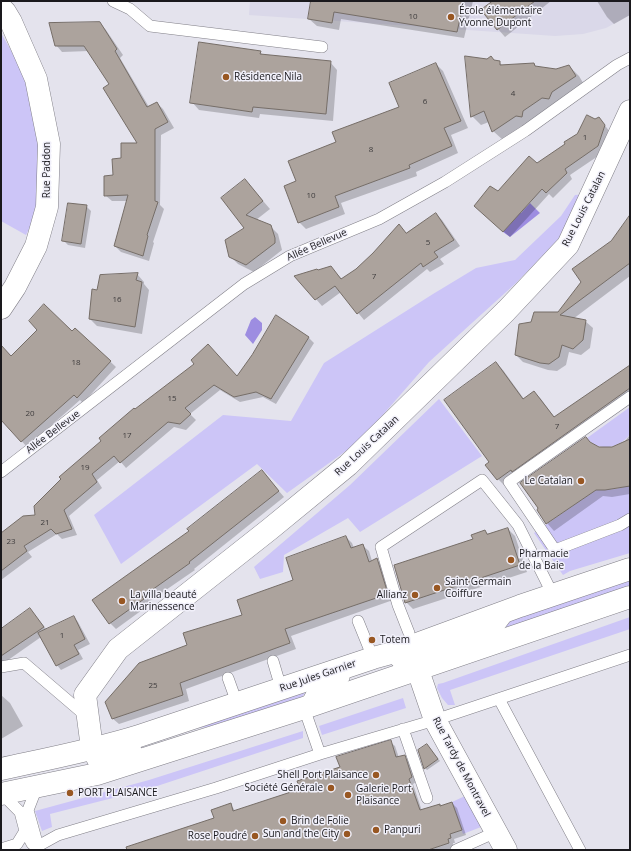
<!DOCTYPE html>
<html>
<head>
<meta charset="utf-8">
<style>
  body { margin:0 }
  #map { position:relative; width:631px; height:851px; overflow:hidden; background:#e4e3ed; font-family:"Open Sans",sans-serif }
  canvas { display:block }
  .frame { position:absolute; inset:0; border:2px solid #1a191d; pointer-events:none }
</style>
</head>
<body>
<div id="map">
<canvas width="631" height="851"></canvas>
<div class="frame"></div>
</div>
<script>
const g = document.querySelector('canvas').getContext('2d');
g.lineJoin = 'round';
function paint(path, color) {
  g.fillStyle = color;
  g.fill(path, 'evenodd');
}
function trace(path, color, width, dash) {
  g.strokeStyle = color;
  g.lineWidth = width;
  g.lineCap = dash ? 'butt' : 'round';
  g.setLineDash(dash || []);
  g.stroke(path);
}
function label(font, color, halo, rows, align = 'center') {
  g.font = font + ' "Open Sans",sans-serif';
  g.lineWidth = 3;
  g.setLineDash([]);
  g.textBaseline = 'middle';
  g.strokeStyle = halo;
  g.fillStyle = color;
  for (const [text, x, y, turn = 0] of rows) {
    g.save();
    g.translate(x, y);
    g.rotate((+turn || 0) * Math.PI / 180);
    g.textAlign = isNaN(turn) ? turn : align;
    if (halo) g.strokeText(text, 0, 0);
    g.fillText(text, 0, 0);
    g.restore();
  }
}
paint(new Path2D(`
  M250,1H630V15L606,28L583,34L555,36L249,15Z`), '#dad8e9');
paint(new Path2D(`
  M1,33L24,73L36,123L40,170L36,215L26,235L1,221Z
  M589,194L569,227L548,250L516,283L429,362L360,441L287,493L257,464L121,564L94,515L223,415L291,421L324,363L433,294L476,268L515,260L561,216L575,195Z
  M439,399L482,456L360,532L348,518L284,555L283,572L260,579L254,567L350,485Z
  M630,407V434C620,448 599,453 587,438Z
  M630,485V553L570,571L563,575L534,533L596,490L616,489Z
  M630,574V588L494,632L517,612Z
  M630,617V629L450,690L455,705H448L442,698L437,688L438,684L443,683Z
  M311,685L299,701L225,724L179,731Z
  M403,698L406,708L322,735L319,726Z
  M303,731V738L148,789L50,814L52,827L42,831L35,811L149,780Z
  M465,796L481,827L463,834L452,802Z`), '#ccc5f7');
paint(new Path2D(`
  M530,203L540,213L510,237L503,232L511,223L507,219L516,209L521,213Z
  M255,317L262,323V330L253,344L245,335L251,320Z`), '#9d8de1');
paint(new Path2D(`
  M312,1H473L464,38L341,19L339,30L317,26L309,19Z
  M494,1H551L505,37L498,29Z
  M597,1H630V15L614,24L607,17Z
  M100,23L106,30L123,55L120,58L149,107L157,103L163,109L174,128L161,135L160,205L164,209L153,242L154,243L149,261L121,252L115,246L128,201H112L105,195L122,159L139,144L110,84L89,51L62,52L56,45Z
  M260,52L264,56L330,62L337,70L333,121L260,114L259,118L199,110L192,102Z
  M494,61L499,62L503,66L534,64L536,67L556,70L569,66L579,76L585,86L503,140L493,131L489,122L481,125L472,116Z
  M436,64L443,71L468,128L451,135L458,153L416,172L417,176L341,203L345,214L306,229L299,222L297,182L337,143L400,108Z
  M599,118L610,132L604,152L570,175L572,179L553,198L549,194L510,237L481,212L499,192L566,144Z
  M245,180L270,209L256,220L270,226L278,234L282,250L254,272L238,264L230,256L245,228Z
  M86,206L91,211L85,248L68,245L63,240Z
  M436,214L442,220L460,246L440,259L444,264L430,272L427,269L364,320L341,292L322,306L316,299L330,267L342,279L356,270L373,254L399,225L407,234Z
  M630,220V276L573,319L585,321L593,328L590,348L581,355L569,352L566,365L557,371L548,370L523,362L516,355L532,323L559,313L611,242Z
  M137,274L144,282V284L149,290L142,334L97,326L90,319L98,291Z
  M276,317L309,338L314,343L276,404L263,397L240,402L220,390L190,414L196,420L186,430L174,427L126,468L120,461L97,480L102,488L69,516L77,535L62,539L57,534L28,552L32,557L1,580V534L36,516L102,441L134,410L237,377L252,356Z
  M76,329L116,367L83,403L80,400L27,447L1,418V357H11L72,333Z
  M496,363L503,370L524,399L534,392L541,399L555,418L630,366V400L505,486L498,479L491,462Z
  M630,435V494L612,497L603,496L554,531L547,523L538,510L592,445L598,448H613L623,443Z
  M262,471L284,497L194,569L195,570L147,603L149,605L116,629L110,623L190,531Z
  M508,529L515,536L527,572L413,609L406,602L474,539L485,531L489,535Z
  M346,537L352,543L354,548L362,545L369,551L372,561L377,560L383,566L393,600L291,636L296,649L186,689L189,701L119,724L112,718L188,646L243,615L295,581Z
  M30,610L47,630L74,617L78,622L90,644L78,650L83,659L61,670L57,665L41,637L1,665V630Z
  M1,695L10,703L23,726L1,739Z
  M390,742L395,746L399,758L404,756L409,761L416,782L413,784L422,811L440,805L441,806L452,803L457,808L466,835L454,839L455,843H453V848L447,850H149L215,819L231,805L236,812L301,790Z
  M427,745L440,761L427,770L425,768Z`), '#0003');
const building = new Path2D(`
  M311,1H464L457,32L334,12L332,23L308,19Z
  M493,1H535L497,30L481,10Z
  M100,22L117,49L115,51L147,107L157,102L168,122L155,129V201L158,202L147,235L148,236L143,256L114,246L128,195L104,196V176L113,175L112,159L121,158V143H137L103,88L109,84L84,46H55L49,23Z
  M199,42L261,51L260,54L331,61L326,114L253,107L252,112L190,103Z
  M465,56L487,59L491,56L494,60L500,61V65L534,63L535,66L556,69L569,65L576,76L552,92L549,99L542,98L523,111L522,117L516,116L492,132L484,111L471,117Z
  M436,63L461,121L444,128L452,146L409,165L410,168L335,196L339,207L298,223L284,186L296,181L288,161L336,142L332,132L399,107L389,83Z
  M587,115L595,119L599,117L605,125L598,146L565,169L567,173L546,193L542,189L503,232L474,206L490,186L498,191L529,156L537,163L565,144L564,142L577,134Z
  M245,179L263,201L246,215L271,225L275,238V243L246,265L229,257L225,240L244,228L221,198Z
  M68,203L87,205L81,244L62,241Z
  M436,213L454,240L434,252L438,257L423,267L421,263L357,314L335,286L315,300L294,276L317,269L318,270L331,266L341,279L356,269L373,253L399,224L406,233Z
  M630,215V263L560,315L586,320L583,340L573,349L562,345L559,357L549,364L540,363L515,355L519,324L531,322L534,312H558L581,282L572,269L611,241Z
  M138,273L136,280L142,282L135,327L89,319L92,289L97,290L100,275Z
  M44,304L72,331L75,328L111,361L77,398L74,395L21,442L1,420V345L11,356L37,330L29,321Z
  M276,315L309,337L271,399L256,392L234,397L214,385L185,408L191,414L180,424L168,422L120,463L114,456L92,474L97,482L64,510L72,529L56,534L51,529L24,546L27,551L1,571V533L23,516L35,515L34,506L61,479L59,477L101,441L99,438L134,408L135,409L194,364L191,360L208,344L237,376L252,355Z
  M496,362L523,399L534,391L554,417L630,365V388L512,472L511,470L497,480L485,465L489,462L444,400Z
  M586,437L590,442L599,447H612L630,439V486L605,490H596L546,524L537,510L538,508L520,483Z
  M262,470L279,491L189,562L190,563L142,597L144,599L109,624L92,600L189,531L187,529Z
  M508,528L520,565L405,603L394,565L473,539L471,535L485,530L487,534Z
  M346,536L351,548L363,544L369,562L377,558L388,594L285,629L290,643L180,683L183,695L112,719L105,702L139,663L187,645L183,633L242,615L237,600L293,580L286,558Z
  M30,608L44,627L1,656V629Z
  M74,616L85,639L74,645L79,654L56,666L38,633Z
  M391,740L396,757L405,755L412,777L409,779L420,810L440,804V806L452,802L462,830L450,834L451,838L448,839L449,843L428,850H127L126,847L214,818L211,810L231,803L233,811L300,789L297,781L340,767L336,757Z
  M427,744L438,759L424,769L418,750Z`);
paint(building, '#aca39d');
trace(building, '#756d67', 1);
const service = new Path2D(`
  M113,1L130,9L150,26L322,47
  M630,397L509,482L555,550L620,525L630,519
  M1,472L244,284L290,256L379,219L445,182L525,131L617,65L630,58
  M358,621L373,658
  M409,633L398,605L381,547L482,480L518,525L548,585
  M273,661L281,688
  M1,667L24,663L86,716
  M228,678L237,703
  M499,699L580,850
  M403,729L427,798
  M320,754L304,708L313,691L344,678
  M37,787L28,810L38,846
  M2,794L20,812L25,831L32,844L38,846L58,835L216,788L320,754L435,720L630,655
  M1,849L17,844L25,831
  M456,850L496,832`);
const minor = new Path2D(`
  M395,652L402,659L413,656L435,720L506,850
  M417,670L424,654L490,629L500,616`);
const tertiary = new Path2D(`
  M1,8L5,12L11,22L36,79L49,144L47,207L36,246L15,287L1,308
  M132,754L109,761L98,759L92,748L85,695L118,649L270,529L348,465L506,311L568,245L630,111`);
const primary = new Path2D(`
  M1,769C47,759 94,750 139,736L373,658L395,652L520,606L630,569
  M1,794L97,774L304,708L630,597`);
trace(service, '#807f87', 12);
trace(minor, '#807f87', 23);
trace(tertiary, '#807f87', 23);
trace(primary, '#807f87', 23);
trace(service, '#fff', 11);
trace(minor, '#fff', 22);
trace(tertiary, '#fff', 22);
trace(primary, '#fff', 22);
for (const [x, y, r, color] of [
  [451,17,4,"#985722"],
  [226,77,4,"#985722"],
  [581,481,4,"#985722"],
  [511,560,4,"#985722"],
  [437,588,4,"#985722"],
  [415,595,4,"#985722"],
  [122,601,4,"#985722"],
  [372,640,4,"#985722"],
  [376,775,4,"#985722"],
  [331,788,4,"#985722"],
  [70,793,4,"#985722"],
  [348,795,4,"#985722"],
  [283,821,4,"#985722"],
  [376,830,4,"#985722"],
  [347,834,4,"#985722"],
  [255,836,4,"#985722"]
]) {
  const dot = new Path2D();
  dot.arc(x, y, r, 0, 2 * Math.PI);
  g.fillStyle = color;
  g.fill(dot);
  trace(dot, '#f1f0fa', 1.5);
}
label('8px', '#3e3c3d', null, [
  ["10",413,17],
  ["4",513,94],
  ["6",425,102],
  ["1",585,138],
  ["8",371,150],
  ["10",311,196],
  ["5",428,243],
  ["7",374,277],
  ["16",117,300],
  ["18",76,363],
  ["15",172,399],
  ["20",30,414],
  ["7",557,427],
  ["17",127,436],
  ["19",85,468],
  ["21",45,523],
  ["23",11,542],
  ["1",62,636],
  ["25",153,686]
]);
label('10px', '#1a191d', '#f1f0fa', [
  ["École élémentaire",459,11],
  ["Yvonne Dupont",459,23],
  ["Résidence Nila",234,77],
  ["Le Catalan",573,481,"right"],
  ["Pharmacie",519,554],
  ["de la Baie",519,566],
  ["Saint Germain",445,582],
  ["Coiffure",445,594],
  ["La villa beauté",130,595],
  ["Marinessence",130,607],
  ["Allianz",407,595,"right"],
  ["Totem",380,640],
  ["Shell Port Plaisance",368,775,"right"],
  ["Société Générale",323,788,"right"],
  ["Galerie Port",356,789],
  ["Plaisance",356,801],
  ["PORT PLAISANCE",78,793],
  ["Brin de Folie",291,821],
  ["Panpuri",384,830],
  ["Sun and the City",339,834,"right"],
  ["Rose Poudré",247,836,"right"]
], 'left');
label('10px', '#1a191d', '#f1f0fa', [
  ["Rue Paddon",47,170,-90],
  ["Rue Louis Catalan",584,209,-63],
  ["Allée Bellevue",317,245,-24],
  ["Allée Bellevue",53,432,-37],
  ["Rue Louis Catalan",367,446,-43],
  ["Rue Jules Garnier",318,676,-19],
  ["Rue Tardy de Montravel",461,767,62]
]);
</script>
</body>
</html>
